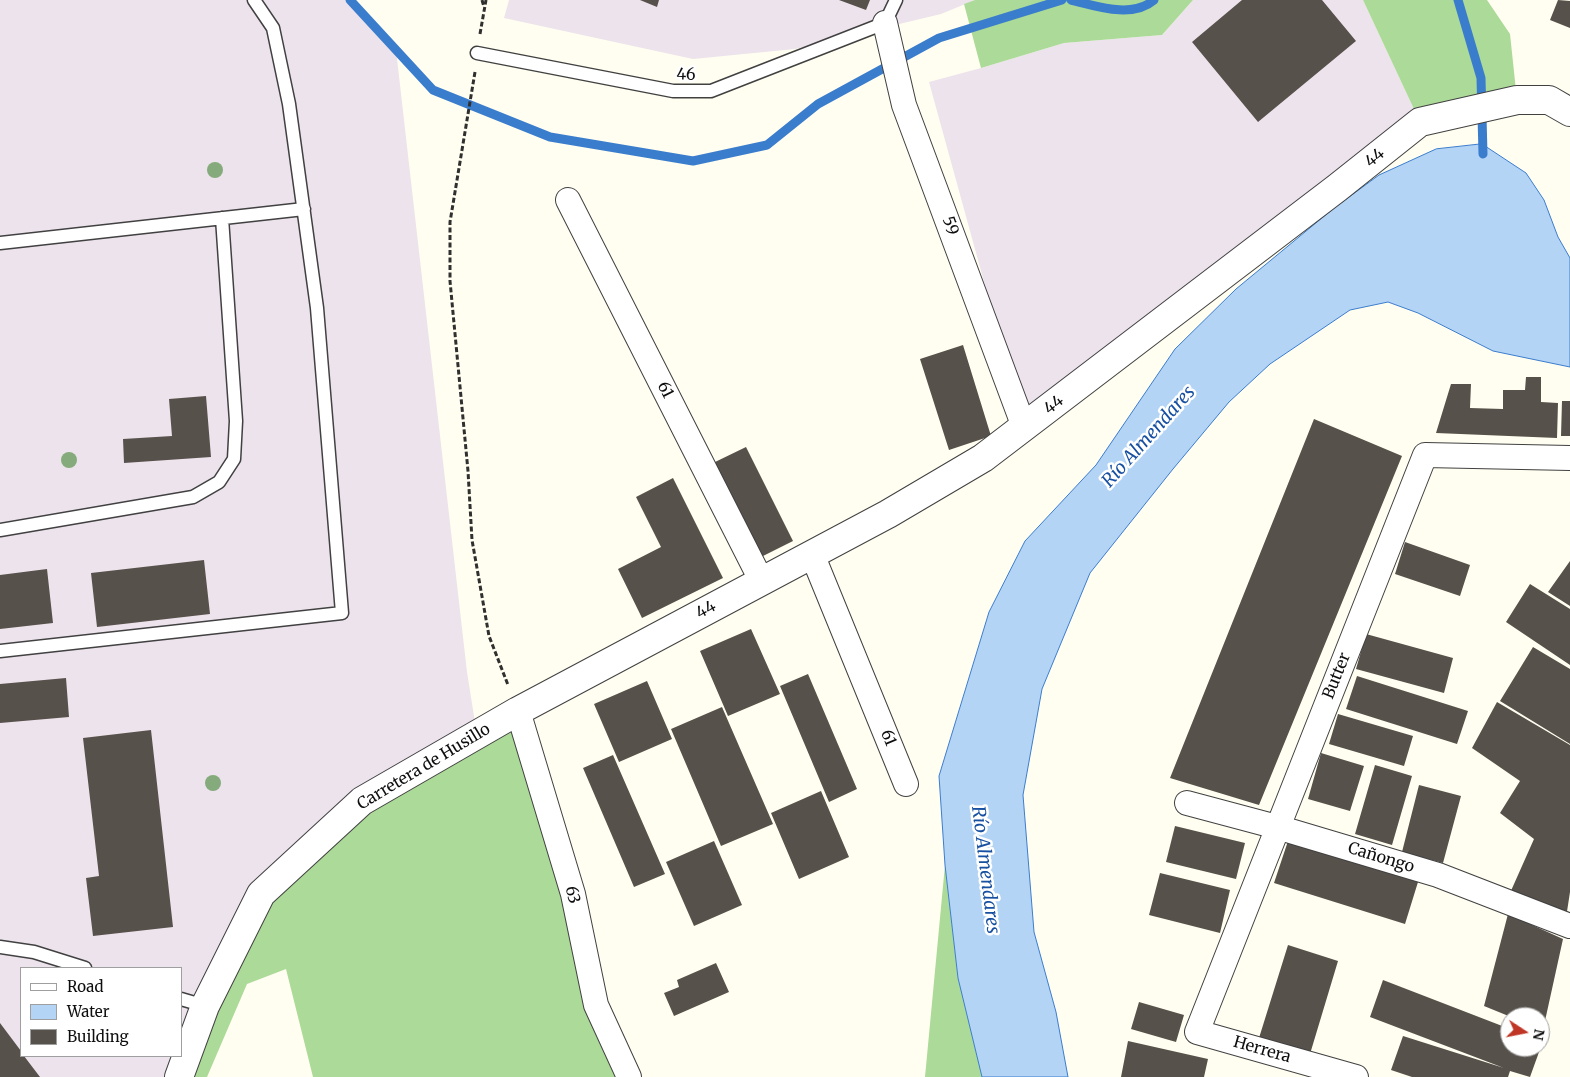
<!DOCTYPE html>
<html>
<head>
<meta charset="utf-8">
<style>
  body { margin:0 }
  #map { position:relative; width:1570px; height:1077px; overflow:hidden; background:#fffef0; font-family:Merriweather,serif }
  canvas { display:block }
  .legend { position:absolute; left:20px; top:967px; width:162px; height:90px; box-sizing:border-box; background:#fff; border:1px solid #9f9f9f; margin:0; padding:6px 9px; list-style:none; font-size:15px; color:#0e0e0e }
  .legend li { display:flex; align-items:center; gap:10px; height:25px }
  .legend b { width:25px; border:1px solid #9f9f9f }
  .north { position:absolute; left:1500px; top:1007px; width:50px; height:50px; box-sizing:border-box; background:#fff; border:1px solid #9f9f9f; border-radius:50%; rotate:101deg; font-size:14px; font-weight:700; line-height:20px; text-align:center; color:#0e0e0e }
  .north::after { content:''; display:block; margin:auto; width:18px; height:22px; background:#bf3626; clip-path:polygon(50% 0,100% 100%,50% 72%,0 100%) }
</style>
</head>
<body>
<div id="map">
<canvas width="1570" height="1077"></canvas>
<ul class="legend">
<li><b style="height:6px;background:#fff"></b>Road</li>
<li><b style="height:14px;background:#b4d4f6"></b>Water</li>
<li><b style="height:14px;background:#57514b"></b>Building</li>
</ul>
<div class="north">N</div>
</div>
<script>
const g = document.querySelector('canvas').getContext('2d');
g.lineJoin = 'round';
function paint(path, color) {
  g.fillStyle = color;
  g.fill(path, 'evenodd');
}
function trace(path, color, width, dash) {
  g.strokeStyle = color;
  g.lineWidth = width;
  g.lineCap = dash ? 'butt' : 'round';
  g.setLineDash(dash || []);
  g.stroke(path);
}
function label(font, color, halo, rows, align = 'center') {
  g.font = font + ' Merriweather,serif';
  g.lineWidth = 5;
  g.setLineDash([]);
  g.textBaseline = 'middle';
  g.strokeStyle = halo;
  g.fillStyle = color;
  for (const [text, x, y, turn = 0] of rows) {
    g.save();
    g.translate(x, y);
    g.rotate((+turn || 0) * Math.PI / 180);
    g.textAlign = isNaN(turn) ? turn : align;
    if (halo) g.strokeText(text, 0, 0);
    g.fillText(text, 0, 0);
    g.restore();
  }
}
paint(new Path2D(`
  M0,0H350L396,50L467,672L477,735L362,801L179,1077H0ZM21,968H181V1056H21Z
  M509,0H975L941,14L795,49L693,59L504,18Z
  M1193,0H1363L1420,122L1024,427L929,82L981,68L1064,43L1162,35Z`), '#ede3ec');
paint(new Path2D(`
  M975,0H1193L1162,35L1064,43L981,68L964,4Z
  M1363,0H1487L1510,34L1517,100L1420,122Z
  M518,711L596,1005L636,1077H313L286,969L247,984L207,1077H179L261,894L362,801Z
  M945,865L958,978L982,1077H925Z`), '#acda98');
const water = new Path2D(`
  M1482,144L1526,173L1544,200L1558,237L1570,258V367L1493,351L1418,313L1388,302L1350,310L1270,364L1229,402L1173,469L1090,573L1042,689L1023,795L1034,932L1056,1012L1068,1077H982L958,978L945,865L939,776L989,612L1025,541L1096,465L1175,349L1236,289L1334,208L1379,175L1436,149Z`);
paint(water, '#b4d4f6');
trace(water, '#3b7dcd', 1);
trace(new Path2D(`
  M350,0L433,90L550,137L693,161L767,145L818,104L939,38L1062,0
  M1071,0C1096,6 1132,19 1154,0
  M1458,0L1481,78L1483,154`), '#3b7dcd', 9);
paint(new Path2D(`
  M640,0H659L657,7Z
  M839,0H870L866,10Z
  M1242,0H1322L1356,41L1258,122L1192,42Z
  M1558,0L1570,1V28L1550,20Z
  M963,345L991,436L949,450L920,359Z
  M1526,377H1541V402L1558,403L1557,438L1436,433L1451,384H1471L1470,408L1503,409V390H1525Z
  M206,396L211,457L124,463L123,439L172,436L169,399Z
  M1562,401H1570V436H1561Z
  M1314,419L1402,456L1259,805L1170,778Z
  M746,447L793,541L761,557L713,463Z
  M673,478L723,578L642,618L618,569L661,547L636,497Z
  M1405,542L1470,565L1460,596L1395,574Z
  M204,560L210,614L97,627L91,573Z
  M1570,561V606L1548,592Z
  M47,569L53,623L0,629V575Z
  M1530,584L1570,609V665L1506,622Z
  M751,629L780,694L728,716L700,651Z
  M1366,634L1453,658L1444,693L1356,669Z
  M1533,647L1570,669V744L1500,701Z
  M808,674L857,789L829,802L780,686Z
  M1357,676L1468,711L1457,744L1346,709Z
  M66,678L69,717L0,723V684Z
  M647,681L672,739L619,762L594,704Z
  M1497,702L1570,745V892L1566,918L1510,893L1534,839L1500,813L1520,781L1472,748Z
  M722,707L773,824L721,846L671,729Z
  M1338,714L1413,736L1404,766L1329,744Z
  M151,730L173,927L93,936L86,878L99,876L83,738Z
  M1321,753L1364,766L1350,811L1308,799Z
  M613,755L665,874L634,887L583,768Z
  M1375,765L1412,776L1392,845L1355,834Z
  M1419,785L1461,796L1443,863L1402,852Z
  M821,791L849,857L799,879L771,813Z
  M1175,826L1245,843L1236,879L1166,862Z
  M714,841L742,905L694,926L666,862Z
  M1288,841L1418,882L1405,924L1274,883Z
  M1160,873L1230,890L1220,933L1149,915Z
  M1508,914L1563,939L1543,1030L1540,1029V1017H1511L1484,1006Z
  M1288,945L1338,961L1310,1054L1259,1038Z
  M716,963L729,992L674,1016L664,993L679,987L677,980Z
  M1383,980L1510,1029V1047H1540V1040L1543,1041L1530,1077L1510,1071L1508,1077H1412L1391,1070L1403,1036L1504,1068L1370,1017Z
  M1139,1002L1184,1015L1176,1042L1131,1029Z
  M0,1023L21,1051V1056H24L40,1077H0Z
  M1128,1041L1208,1059L1204,1077H1121Z`), '#57514b');
const service = new Path2D(`
  M477,53L673,91H711L885,23L896,0
  M0,243L304,209
  M0,530L193,497L219,482L234,459L236,421L222,218
  M0,651L342,613L317,308L289,104L273,28L254,0
  M0,947L34,952L85,968
  M181,999L205,1006`);
const minor = new Path2D(`
  M885,23L904,105L1024,427
  M568,200L761,580
  M812,554L906,784
  M518,711L573,894L596,1005L629,1077
  M1187,803L1277,827L1438,875L1570,926
  M1356,1077L1197,1032L1425,455L1570,458`);
const tertiary = new Path2D(`
  M179,1077L205,1006L261,894L362,801L518,711L888,514L983,458L1337,188L1420,122L1517,100H1549L1570,112`);
trace(service, '#414141', 15);
trace(minor, '#414141', 26);
trace(tertiary, '#414141', 30);
trace(new Path2D(`
  M482,0L484,7
  M480,34L486,0
  M475,72L450,222V281L468,471L472,540L489,636L508,685`), '#303030', 3, [5, 2.5]);
trace(service, '#fff', 12);
trace(minor, '#fff', 24);
trace(tertiary, '#fff', 28);
g.fillStyle = '#85ab7c';
for (const [x, y] of [
  [215,170],
  [69,460],
  [213,783]
]) {
  g.beginPath();
  g.arc(x, y, 8, 0, 2 * Math.PI);
  g.fill();
}
label('16px', '#0e0e0e', '#fff', [
  ["46",686,75,2],
  ["44",1375,158,-39],
  ["59",950,226,70],
  ["61",665,390,63],
  ["44",1054,405,-38],
  ["44",706,610,-28],
  ["Butter",1337,676,-68],
  ["61",888,738,68],
  ["Carretera de Husillo",424,767,-31],
  ["Cañongo",1381,858,17],
  ["63",572,895,76],
  ["Herrera",1262,1050,16]
]);
label('italic 18px', '#174fa1', '#fff', [
  ["Río Almendares",1149,437,-48],
  ["Río Almendares",985,870,83]
]);
</script>
</body>
</html>
